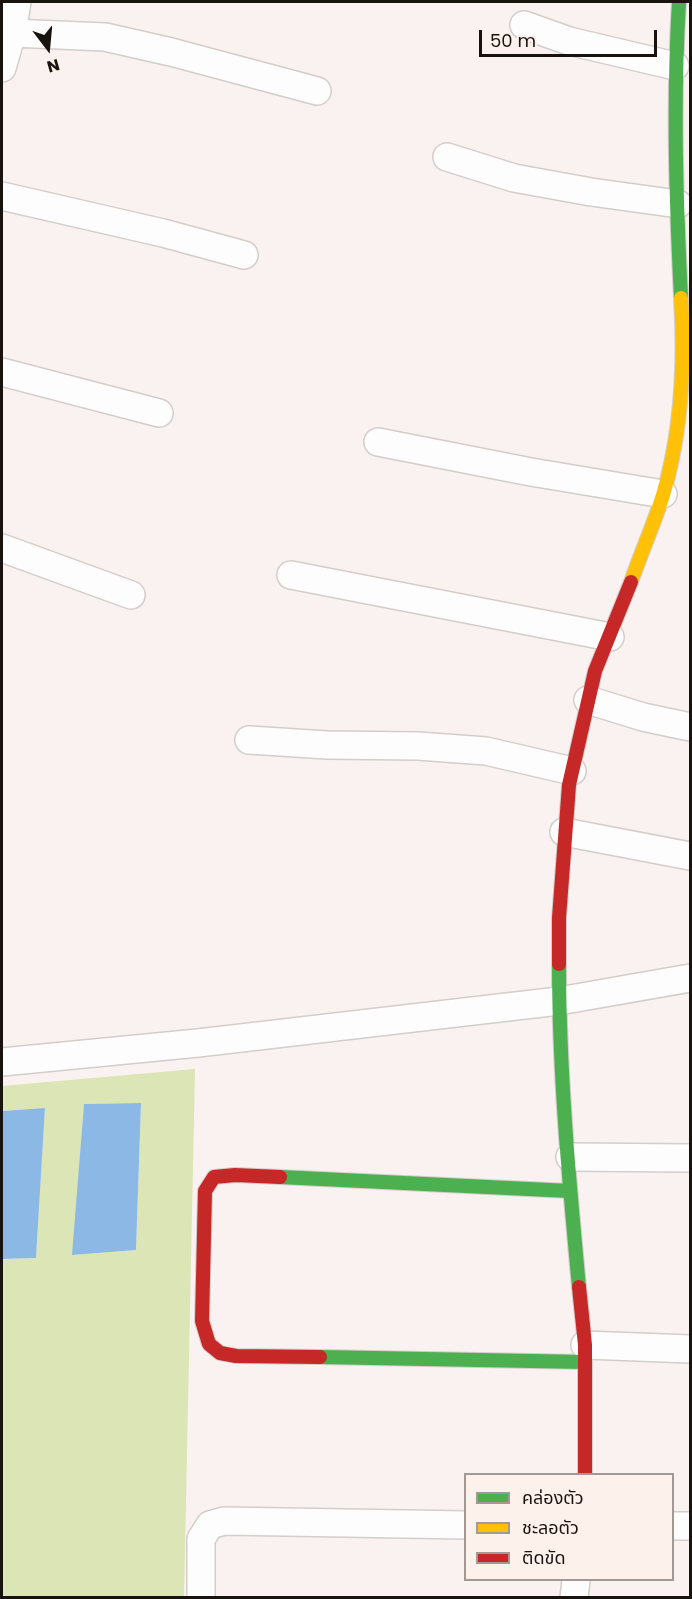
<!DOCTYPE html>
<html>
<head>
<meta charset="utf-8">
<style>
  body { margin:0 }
  #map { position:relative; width:692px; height:1599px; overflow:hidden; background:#f9f2f0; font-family:Poppins,"Noto Sans Thai",sans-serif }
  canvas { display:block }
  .frame { position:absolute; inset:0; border:3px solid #191310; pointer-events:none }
  .legend { position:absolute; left:464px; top:1473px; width:210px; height:108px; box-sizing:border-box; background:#fdf1ec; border:2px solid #a29894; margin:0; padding:8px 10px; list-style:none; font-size:18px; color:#191310 }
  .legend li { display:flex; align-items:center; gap:12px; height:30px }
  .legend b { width:30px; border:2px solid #a29894 }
  .north { position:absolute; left:18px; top:18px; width:60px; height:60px; -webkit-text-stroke:4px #fdf1ec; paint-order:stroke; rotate:164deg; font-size:16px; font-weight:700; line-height:24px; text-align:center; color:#191310 }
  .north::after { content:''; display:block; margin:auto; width:21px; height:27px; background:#191310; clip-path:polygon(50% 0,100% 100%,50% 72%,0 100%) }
  .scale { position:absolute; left:479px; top:30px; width:178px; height:27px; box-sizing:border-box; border:3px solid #191310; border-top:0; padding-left:8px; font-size:18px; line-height:21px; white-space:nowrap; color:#191310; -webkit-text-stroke:4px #fdf1ec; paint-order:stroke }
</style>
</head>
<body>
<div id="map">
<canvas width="692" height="1599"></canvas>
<div class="frame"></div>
<ul class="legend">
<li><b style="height:8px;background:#4caf50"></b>คล่องตัว</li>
<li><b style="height:8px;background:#ffc107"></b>ชะลอตัว</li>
<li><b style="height:8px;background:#c62828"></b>ติดขัด</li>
</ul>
<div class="north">N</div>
<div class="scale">50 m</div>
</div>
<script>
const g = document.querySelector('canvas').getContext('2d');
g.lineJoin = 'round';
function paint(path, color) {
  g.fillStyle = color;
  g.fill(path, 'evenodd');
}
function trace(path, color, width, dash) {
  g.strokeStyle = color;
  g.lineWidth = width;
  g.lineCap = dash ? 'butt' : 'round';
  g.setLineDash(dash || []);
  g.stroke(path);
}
paint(new Path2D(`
  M195,1069L184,1597H2V1259L36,1258L45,1108L2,1111V1086ZM141,1103L136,1250L73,1255L84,1104Z`), '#dce5b6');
paint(new Path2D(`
  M141,1103L136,1250L72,1255L84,1104Z
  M45,1108L36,1258L2,1259V1111Z`), '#8bb8e4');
const street = new Path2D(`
  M524,25L569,41L675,66
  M12,33L105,37L171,52L317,91
  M2,68L12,33L17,2
  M447,157L514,178L591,192L678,204
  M2,196L163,233L244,255
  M2,372L159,413
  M378,442L531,472L663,494
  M2,548L131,595
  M291,575L610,637
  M588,700L643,717L690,727
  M249,740L327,745L418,746L486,751L572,771
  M564,832L690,856
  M2,1062L198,1043L559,1001L690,978
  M570,1157L690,1158
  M585,1345L690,1349
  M672,1526H690
  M201,1598V1539L210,1525L224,1521L466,1525
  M574,1598L576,1580`);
const fast = new Path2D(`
  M679,2C673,101 676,199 681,298
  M559,964C559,1072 569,1180 579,1287
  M280,1177L570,1191
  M320,1357L585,1362`);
const slow = new Path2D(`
  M631,582C641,553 654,524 663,495C682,431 685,363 681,298`);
const jam = new Path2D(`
  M559,964V918L569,785L595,671L631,582
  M280,1177L235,1175L214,1177L205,1191L202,1321L209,1344L220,1353L236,1356L320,1357
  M579,1287L585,1345V1474`);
trace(street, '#d4cdca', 30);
trace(fast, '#d4cdca', 16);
trace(slow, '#d4cdca', 16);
trace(jam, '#d4cdca', 16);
trace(street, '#fefdfd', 27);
trace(fast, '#4caf50', 14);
trace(slow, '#ffc107', 14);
trace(jam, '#c62828', 14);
</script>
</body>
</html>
